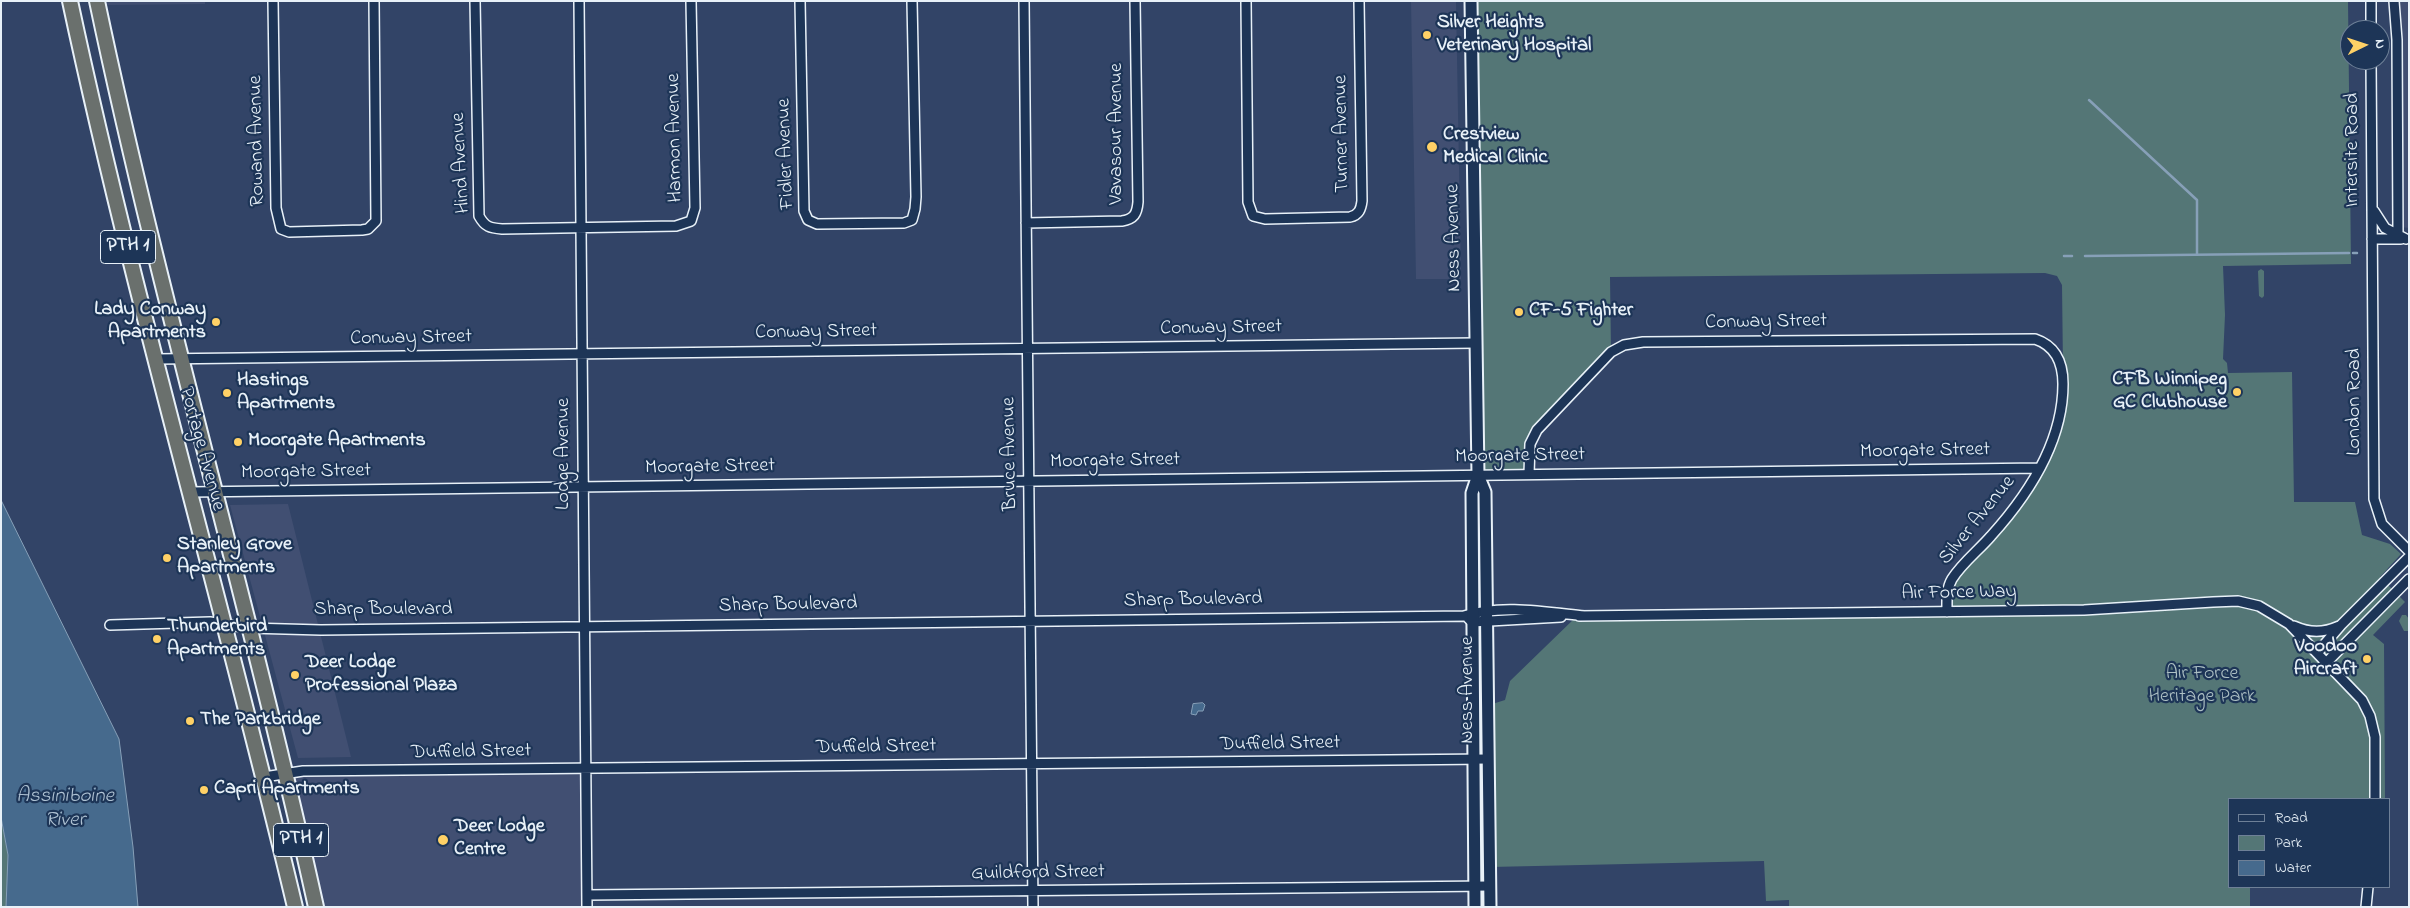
<!DOCTYPE html>
<html>
<head>
<meta charset="utf-8">
<style>
  body { margin:0 }
  #map { position:relative; width:2410px; height:908px; overflow:hidden; background:#324467; font-family:"Indie Flower",sans-serif }
  canvas { display:block }
  .frame { position:absolute; inset:0; border:2px solid #e8f1f8; pointer-events:none }
  .legend { position:absolute; left:2228px; top:798px; width:162px; height:90px; box-sizing:border-box; background:#1d3557; border:1px solid #6e8097; margin:0; padding:6px 9px; list-style:none; font-size:15px; color:#e8f1f8 }
  .legend li { display:flex; align-items:center; gap:10px; height:25px }
  .legend b { width:25px; border:1px solid #6e8097 }
  .north { position:absolute; left:2340px; top:20px; width:50px; height:50px; box-sizing:border-box; background:#1d3557; border:1px solid #6e8097; border-radius:50%; rotate:86deg; font-size:14px; font-weight:700; line-height:20px; text-align:center; color:#e8f1f8 }
  .north::after { content:''; display:block; margin:auto; width:18px; height:22px; background:#ffd166; clip-path:polygon(50% 0,100% 100%,50% 72%,0 100%) }
</style>
</head>
<body>
<div id="map">
<canvas width="2410" height="908"></canvas>
<div class="frame"></div>
<ul class="legend">
<li><b style="height:6px;background:#1d3557"></b>Road</li>
<li><b style="height:14px;background:#547676"></b>Park</li>
<li><b style="height:14px;background:#466a8d"></b>Water</li>
</ul>
<div class="north">N</div>
</div>
<script>
const g = document.querySelector('canvas').getContext('2d');
g.lineJoin = 'round';
function paint(path, color) {
  g.fillStyle = color;
  g.fill(path, 'evenodd');
}
function trace(path, color, width, dash) {
  g.strokeStyle = color;
  g.lineWidth = width;
  g.lineCap = dash ? 'butt' : 'round';
  g.setLineDash(dash || []);
  g.stroke(path);
}
function label(font, color, halo, rows, align = 'center') {
  g.font = font + ' "Indie Flower",sans-serif';
  g.lineWidth = 4.5;
  g.setLineDash([]);
  g.textBaseline = 'middle';
  g.strokeStyle = halo;
  g.fillStyle = color;
  for (const [text, x, y, turn = 0] of rows) {
    g.save();
    g.translate(x, y);
    g.rotate((+turn || 0) * Math.PI / 180);
    g.textAlign = isNaN(turn) ? turn : align;
    if (halo) g.strokeText(text, 0, 0);
    g.fillText(text, 0, 0);
    g.restore();
  }
}
paint(new Path2D(`
  M107,1H205V4L107,5Z
  M1411,1H1456L1461,279H1416Z
  M2398,1H2409V228L2401,227Z
  M288,504L351,757L298,758L230,505Z
  M586,769L587,907H316L286,773Z`), '#414f72');
paint(new Path2D(`
  M1471,1H2348L2351,264L2223,266L2225,315L2223,359L2227,363L2228,373L2292,372L2294,502H2355L2362,535L2390,544L2401,554L2380,577L2405,602L2373,635L2384,644L2385,799H2229V887H2250V907H1789V900L1766,901L1764,861L1490,867L1489,705L1505,700L1510,681L1577,616L1947,612L1948,587L2003,524L2054,438L2063,368L2062,285L2057,276L2045,273L1610,277L1611,352L1537,430L1529,474L1478,475Z
  M2261,269L2264,271V296L2262,298L2259,296L2258,271Z
  M2402,615H2406L2409,619V631H2404L2399,621Z
  M1,817L8,855L6,907H1Z`), '#547676');
const water = new Path2D(`
  M1,500L119,739L133,847L138,907H6L8,855L1,817Z
  M1203,703L1205,705L1203,711H1198L1196,715L1191,714L1193,704Z`);
paint(water, '#466a8d');
trace(water, '#87a0b8', 1);
trace(new Path2D(`
  M2089,100L2197,200V254
  M2353,253H2357
  M2064,256H2072
  M2085,256L2349,253`), '#87a0b8', 2.5);
const minor = new Path2D(`
  M273,1L276,208L281,229L289,232L362,230L368,229L376,221L374,1
  M475,1L479,216C485,227 490,228 502,229L676,226L691,221L695,208L691,1
  M579,1L587,907
  M800,1L804,211L808,220L817,224L904,223L912,220L915,209L916,197L912,1
  M1024,1L1033,907
  M1246,1L1248,202L1253,216L1265,219L1350,217C1359,215 1361,209 1362,201L1359,1
  M2371,1V30
  M2394,1L2397,40L2398,236
  M2371,60L2374,499L2382,524L2409,551
  M2374,211L2385,228L2406,239
  M1026,223L1122,221C1134,219 1137,214 1138,202L1135,1
  M2372,239H2401
  M157,359L1475,343
  M1529,474L1530,444L1537,430L1611,352L1624,345L1643,342L2035,339C2056,346 2063,363 2063,384C2063,442 2029,494 1991,536C1979,550 1962,563 1952,579C1946,589 1947,601 1947,612
  M191,492L2040,468
  M1579,616L2084,610L2213,602L2238,601L2259,606L2289,624L2362,700L2370,716L2375,737V799
  M1468,618L1472,622L1561,617
  M110,625L210,622L249,628L321,630L1464,616C1500,604 1546,612 1584,616
  M2294,626C2310,633 2323,633 2339,626
  M2317,653L2341,625L2409,557
  M2327,662L2409,579
  M264,777L303,771L1488,759
  M587,895L1490,886
  M2366,907L2368,887`);
const secondary = new Path2D(`
  M1471,1L1478,475L1472,493L1475,907
  M1478,475L1485,492L1490,907`);
const trunk = new Path2D(`
  M70,1C135,305 223,604 295,907
  M97,1C161,305 249,603 316,907`);
trace(minor, '#e8f1f8', 12);
trace(secondary, '#e8f1f8', 15);
trace(trunk, '#e8f1f8', 18);
trace(minor, '#1d3557', 9);
trace(secondary, '#1d3557', 11);
trace(trunk, '#6a706d', 14);
for (const [x, y, r, color] of [
  [1427,35,5,"#ffd166"],
  [1432,147,6,"#ffd166"],
  [1519,312,5,"#ffd166"],
  [216,322,5,"#ffd166"],
  [2237,392,5,"#ffd166"],
  [227,393,5,"#ffd166"],
  [238,442,5,"#ffd166"],
  [167,558,5,"#ffd166"],
  [157,639,5,"#ffd166"],
  [2367,659,5,"#ffd166"],
  [295,675,5,"#ffd166"],
  [190,721,5,"#ffd166"],
  [204,790,5,"#ffd166"],
  [443,840,6,"#ffd166"]
]) {
  const dot = new Path2D();
  dot.arc(x, y, r, 0, 2 * Math.PI);
  g.fillStyle = color;
  g.fill(dot);
  trace(dot, '#1d3557', 2);
}
for (const [x, y, w] of [
  [128,247,55],
  [301,840,55]
]) {
  const box = new Path2D();
  box.roundRect(x - w / 2, y - 16.5, w, 33, 4);
  g.fillStyle = '#1d3557';
  g.fill(box);
  trace(box, '#e8f1f8', 1);
}
label('bold 19px', '#e8f1f8', null, [
  ["PTH 1",128,247],
  ["PTH 1",301,840]
]);
label('bold 20px', '#e8f1f8', '#1d3557', [
  ["Silver Heights",1437,24],
  ["Veterinary Hospital",1437,47],
  ["Crestview",1443,136],
  ["Medical Clinic",1443,159],
  ["Lady Conway",206,311,"right"],
  ["Apartments",206,334,"right"],
  ["CF-5 Fighter",1529,312],
  ["CFB Winnipeg",2227,381,"right"],
  ["GC Clubhouse",2227,404,"right"],
  ["Hastings",237,382],
  ["Apartments",237,405],
  ["Moorgate Apartments",248,442],
  ["Stanley Grove",177,546],
  ["Apartments",177,569],
  ["Thunderbird",167,628],
  ["Apartments",167,651],
  ["Voodoo",2357,648,"right"],
  ["Aircraft",2357,671,"right"],
  ["Deer Lodge",305,664],
  ["Professional Plaza",305,687],
  ["The Parkbridge",200,721],
  ["Capri Apartments",214,790],
  ["Deer Lodge",454,828],
  ["Centre",454,851]
], 'left');
label('20px', '#e8f1f8', '#1d3557', [
  ["Vavasour Avenue",1118,134,-90],
  ["Turner Avenue",1343,134,-91],
  ["Harmon Avenue",676,138,-91],
  ["Rowand Avenue",258,141,-91],
  ["Intersite Road",2354,150,-90],
  ["Fidler Avenue",787,154,-92],
  ["Hind Avenue",462,163,-93],
  ["Ness Avenue",1455,238,-91],
  ["Conway Street",1766,323,-1],
  ["Conway Street",1221,329,-1],
  ["Conway Street",816,333,-1],
  ["Conway Street",411,339,-1],
  ["London Road",2356,402,-90],
  ["Portage Avenue",201,449,75],
  ["Moorgate Street",1925,452,-1],
  ["Lodge Avenue",565,454,-90],
  ["Bruce Avenue",1011,454,-91],
  ["Moorgate Street",1520,457,-1],
  ["Moorgate Street",1115,462,-1],
  ["Moorgate Street",710,468,-1],
  ["Moorgate Street",306,473,-1],
  ["Silver Avenue",1978,521,-51],
  ["Air Force Way",1959,594,-1],
  ["Sharp Boulevard",1193,601,-1],
  ["Sharp Boulevard",788,606,-1],
  ["Sharp Boulevard",383,611],
  ["Ness Avenue",1469,690,-90],
  ["Duffield Street",1280,745,-1],
  ["Duffield Street",876,748,-1],
  ["Duffield Street",471,753,-1],
  ["Guildford Street",1038,874,-1]
]);
label('20px', '#adc0c4', '#1d3557', [
  ["Air Force",2202,675],
  ["Heritage Park",2202,698]
]);
label('italic 21px', '#afc2d3', '#1d3557', [
  ["Assiniboine",65,798],
  ["River",65,822]
]);
</script>
</body>
</html>
